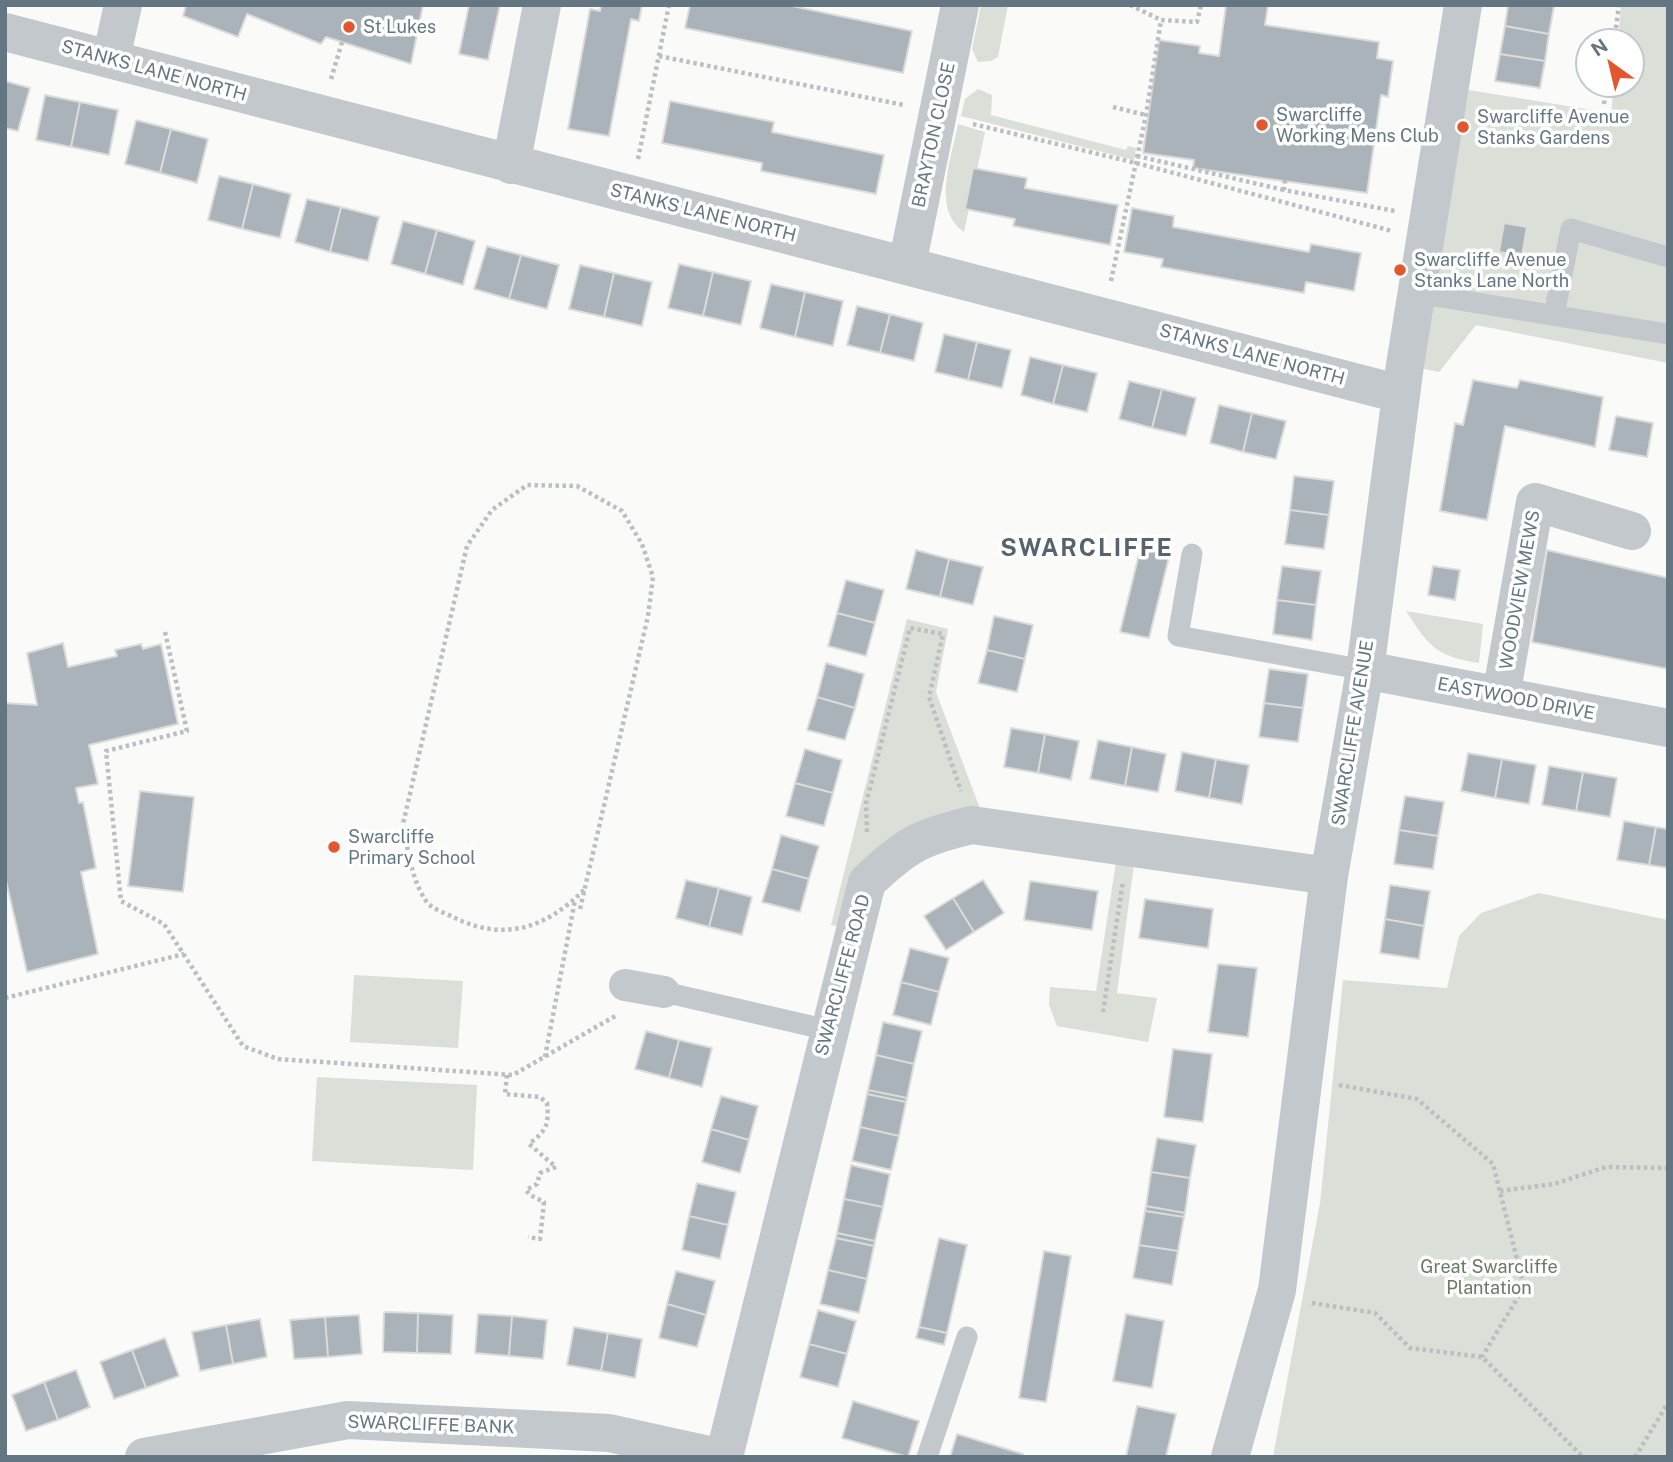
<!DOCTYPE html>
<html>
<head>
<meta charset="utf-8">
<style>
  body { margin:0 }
  #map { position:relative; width:1673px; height:1462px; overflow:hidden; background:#fafaf8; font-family:"Public Sans",sans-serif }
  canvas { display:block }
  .frame { position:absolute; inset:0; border:7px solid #657683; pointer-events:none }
  .north { position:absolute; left:1575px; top:28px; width:70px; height:70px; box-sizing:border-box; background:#fff; border:2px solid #c1c8cd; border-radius:50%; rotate:326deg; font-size:19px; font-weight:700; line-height:28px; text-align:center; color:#657683 }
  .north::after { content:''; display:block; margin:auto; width:24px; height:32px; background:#e4572e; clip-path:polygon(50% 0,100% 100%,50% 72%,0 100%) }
</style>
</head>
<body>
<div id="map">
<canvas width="1673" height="1462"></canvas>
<div class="frame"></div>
<div class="north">N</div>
</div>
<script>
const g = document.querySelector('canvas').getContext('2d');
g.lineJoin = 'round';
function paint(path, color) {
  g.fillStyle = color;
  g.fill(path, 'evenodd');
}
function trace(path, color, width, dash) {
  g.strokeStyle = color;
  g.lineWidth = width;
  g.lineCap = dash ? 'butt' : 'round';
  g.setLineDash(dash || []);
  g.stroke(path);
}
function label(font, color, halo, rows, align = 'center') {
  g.font = font + ' "Public Sans",sans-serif';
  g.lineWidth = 7;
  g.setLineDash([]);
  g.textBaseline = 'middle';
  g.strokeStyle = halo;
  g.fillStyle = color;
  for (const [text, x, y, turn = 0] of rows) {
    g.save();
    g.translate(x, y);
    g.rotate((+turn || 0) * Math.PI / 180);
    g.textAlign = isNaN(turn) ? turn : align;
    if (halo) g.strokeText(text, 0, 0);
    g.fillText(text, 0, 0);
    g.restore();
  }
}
paint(new Path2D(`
  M981,5H1008L998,57L991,61L978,62L972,49Z
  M1621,5H1668V363L1476,325L1439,372L1405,365L1450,87L1611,113L1614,84H1631V42H1618Z
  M978,89L992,95L991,115L1126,150L1128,146L1136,148L1134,160L961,116L965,99Z
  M958,124L985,132L964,232C931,209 952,157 958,124Z
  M1406,611L1483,624L1479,663C1436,656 1429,647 1406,611Z
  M907,619L948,629L936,692L987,827L928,835L855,929L831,925Z
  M1116,862L1134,864L1117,993L1157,998L1148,1042L1057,1026L1049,1005L1050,987L1096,991Z
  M1539,893L1668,920V1457H1273L1320,1203L1343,980L1447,988L1459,936L1481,913Z
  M354,975L463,981L458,1048L350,1042Z
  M317,1077L477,1085L473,1170L312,1161Z`), '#dadfd7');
const building = new Path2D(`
  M186,5H423L411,64L326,37L321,44L247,14L238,37L183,16Z
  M469,5H500L488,60L459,54Z
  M601,5H642L639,21L631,19L609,136L568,129L590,9L600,11Z
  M690,5H787L912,31L903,73L685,28Z
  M1226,5H1268L1265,25L1379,42L1377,58L1393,61L1388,97L1381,95L1367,193L1193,168L1194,160L1143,153L1159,40L1200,46L1199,53L1219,56Z
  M1508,5L1554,6L1549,34L1505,26Z
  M1505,26L1549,34L1545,61L1500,54Z
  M1500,54L1545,61L1540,88L1495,81Z
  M5,81L30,88L18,131L5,128Z
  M45,95L80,102L71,147L36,140Z
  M670,101L774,122L772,132L884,155L876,194L761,171L762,163L662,143Z
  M80,102L118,110L109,155L71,147Z
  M136,120L171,129L160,173L125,164Z
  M171,129L208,139L197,183L160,173Z
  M973,168L1027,178L1025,188L1118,205L1110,245L1013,226L1015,219L965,209Z
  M219,176L253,184L242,229L208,220Z
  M253,184L291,194L280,238L242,229Z
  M307,199L341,207L330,252L295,242Z
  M341,207L379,217L368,261L330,252Z
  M1132,208L1174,216L1173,227L1309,252L1311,244L1361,253L1354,291L1306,282L1304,293L1161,267L1163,259L1124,252Z
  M403,221L437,230L425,274L391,264Z
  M1504,223L1527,227L1522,256L1499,252Z
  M437,230L475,241L463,285L425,274Z
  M487,246L521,255L509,299L474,289Z
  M521,255L559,265L547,309L509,299Z
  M679,264L713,272L703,316L668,308Z
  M580,265L614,273L604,317L569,309Z
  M713,272L751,281L741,325L703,316Z
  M614,273L652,282L642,326L604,317Z
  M771,284L805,292L795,337L760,328Z
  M805,292L843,301L833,346L795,337Z
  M857,306L890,314L880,353L847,345Z
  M890,314L923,323L914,361L880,353Z
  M944,334L977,342L968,380L935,372Z
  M977,342L1011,350L1002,388L968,380Z
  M1030,357L1063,365L1053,404L1021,395Z
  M1063,365L1097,373L1087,412L1053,404Z
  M1473,380L1517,388L1520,380L1603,397L1595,447L1505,426L1487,520L1440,511L1455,423L1463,425Z
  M1129,381L1162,389L1152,428L1119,419Z
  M1162,389L1196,398L1186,436L1152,428Z
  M1219,405L1252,413L1243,452L1210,443Z
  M1252,413L1286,421L1276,459L1243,452Z
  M1616,416L1653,423L1647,457L1609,450Z
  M1294,476L1334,481L1329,515L1290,510Z
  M1290,510L1329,515L1324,549L1285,544Z
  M1142,542L1171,549L1149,638L1120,632Z
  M916,550L949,559L940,597L906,589Z
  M1547,550L1668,578V669L1532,642Z
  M949,559L983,567L973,605L940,597Z
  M1282,566L1321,571L1316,605L1277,600Z
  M1433,566L1460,570L1455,600L1428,595Z
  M846,580L884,590L875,623L837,613Z
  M1277,600L1316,605L1312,640L1273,634Z
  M837,613L875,623L866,656L828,646Z
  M994,616L1033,625L1025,659L987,650Z
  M63,643L68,667L117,656L115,650L141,644L143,649L161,644L178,724L89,745L98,784L76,788L79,803L83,802L96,868L81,872L98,954L27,972L5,876V703L37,705L27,653Z
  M987,650L1025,659L1017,692L978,683Z
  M826,663L864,674L855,708L817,697Z
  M1269,669L1308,674L1303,708L1264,703Z
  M817,697L855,708L845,740L807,730Z
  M1264,703L1303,708L1298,742L1259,737Z
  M1011,728L1045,734L1038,773L1004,767Z
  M1045,734L1079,741L1071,780L1038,773Z
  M1098,740L1132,747L1125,786L1090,779Z
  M1132,747L1166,754L1158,792L1125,786Z
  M805,749L842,760L833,793L795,783Z
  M1182,752L1216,759L1209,798L1175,791Z
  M1468,753L1502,759L1495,798L1461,791Z
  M1216,759L1249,765L1242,804L1209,798Z
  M1502,759L1536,765L1529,804L1495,798Z
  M1549,766L1583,772L1576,811L1542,805Z
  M1583,772L1617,778L1610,817L1576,811Z
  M795,783L833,793L824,826L786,816Z
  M140,791L194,797L183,892L128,886Z
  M1405,796L1444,802L1438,836L1399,830Z
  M1624,821L1656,827L1649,865L1617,860Z
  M1656,827L1668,829V868L1649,865Z
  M1399,830L1438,836L1433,869L1394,864Z
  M781,835L819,846L809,879L772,869Z
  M772,869L809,879L800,912L762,902Z
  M686,880L719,888L709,927L676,918Z
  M983,880L1004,913L974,932L953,898Z
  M1030,881L1098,891L1092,930L1024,920Z
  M1390,885L1430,891L1424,926L1385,919Z
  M719,888L752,897L742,935L709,927Z
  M953,898L974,932L946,950L924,916Z
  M1145,899L1213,909L1208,948L1139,938Z
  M1385,919L1424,926L1419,959L1380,953Z
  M910,948L949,958L939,992L901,982Z
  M1218,964L1257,968L1248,1037L1208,1032Z
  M901,982L939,992L931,1025L893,1015Z
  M883,1022L922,1031L914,1064L876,1055Z
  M646,1031L679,1040L669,1078L635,1069Z
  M679,1040L712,1048L702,1087L669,1078Z
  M1173,1049L1212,1054L1203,1122L1164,1117Z
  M876,1055L914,1064L907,1098L868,1090Z
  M868,1090L907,1098L906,1102L867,1094Z
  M867,1094L906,1102L899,1136L860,1127Z
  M721,1096L758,1106L749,1140L711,1129Z
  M860,1127L899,1136L891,1170L852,1161Z
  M711,1129L749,1140L740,1173L702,1162Z
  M1157,1138L1196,1145L1190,1178L1151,1172Z
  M851,1165L890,1174L883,1207L844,1199Z
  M1151,1172L1190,1178L1185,1213L1146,1206Z
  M697,1183L736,1192L728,1225L689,1216Z
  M844,1199L883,1207L875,1241L837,1233Z
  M1146,1206L1185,1213L1184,1217L1145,1211Z
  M1145,1211L1184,1217L1178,1251L1139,1245Z
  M689,1216L728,1225L720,1259L682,1250Z
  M837,1233L875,1241L874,1246L836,1238Z
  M836,1238L874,1246L867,1279L828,1270Z
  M939,1238L967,1245L947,1333L919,1327Z
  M1139,1245L1178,1251L1172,1285L1133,1278Z
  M1044,1251L1071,1256L1046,1402L1019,1398Z
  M828,1270L867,1279L859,1313L820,1304Z
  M676,1271L715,1281L706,1315L667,1304Z
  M667,1304L706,1315L697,1347L659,1338Z
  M818,1310L856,1321L847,1354L809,1344Z
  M384,1312L418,1313L417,1353L383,1352Z
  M418,1313L453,1315L451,1354L417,1353Z
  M478,1314L512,1316L509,1356L475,1353Z
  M1126,1314L1164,1321L1152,1388L1113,1381Z
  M359,1315L362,1354L328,1357L325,1317Z
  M512,1316L547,1320L543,1359L509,1356Z
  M325,1317L328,1357L294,1359L290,1320Z
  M260,1319L267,1357L233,1364L226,1325Z
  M226,1325L233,1364L200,1371L192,1332Z
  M574,1327L608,1333L601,1371L567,1365Z
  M919,1327L947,1333L944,1345L916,1338Z
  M608,1333L642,1339L635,1378L601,1371Z
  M165,1338L179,1376L146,1388L132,1350Z
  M809,1344L847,1354L838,1387L800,1377Z
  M132,1350L146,1388L114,1399L100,1362Z
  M76,1370L90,1407L58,1420L44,1382Z
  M44,1382L58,1420L26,1431L12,1395Z
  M853,1401L919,1421L908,1457L842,1438Z
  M1137,1406L1176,1414L1166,1457H1126Z
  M957,1434L1023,1454L1022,1457H950Z`);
paint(building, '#aab3b9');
trace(building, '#dcdcda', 2);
trace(new Path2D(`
  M1130,5L1161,20
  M1614,42L1619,5
  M659,56L904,105
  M331,79L342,42
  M1604,104L1607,84L1620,86
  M1113,107L1146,115
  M973,124L1136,163L1392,231
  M1137,156L1284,190
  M638,159L669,5
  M1285,180L1284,190L1395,211
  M1111,281L1146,115L1161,20L1197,22L1201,5
  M165,632L187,731L106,751L121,901L164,924L243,1046L278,1059L513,1075L617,1015
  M867,832L866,804L910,628L943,634L929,697L961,791
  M580,909L648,616L653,577L642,544L622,511L577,486L527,485L492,510L467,546L403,824C408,850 411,878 426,901C430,908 445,913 453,917C503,942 545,929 584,890
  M5,998L184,954
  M1103,1012L1123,881
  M545,1057L575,900
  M507,1075L505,1094L540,1097L547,1103C549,1125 547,1130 529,1144L556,1167L540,1173L537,1184L526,1190L530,1195L544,1202L540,1239L528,1237
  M1339,1085L1417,1099L1493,1164L1524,1287L1482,1357
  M1500,1191L1554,1184L1606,1167L1668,1168
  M1312,1303L1375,1313L1410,1348L1482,1357L1583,1457
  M1635,1457L1668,1403`), '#bbbfc2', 4.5, [3.5, 3.5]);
trace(new Path2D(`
  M1416,293L1668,334
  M1554,315L1571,229L1668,257
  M1192,554L1178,636L1365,670
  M664,992L828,1030
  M927,1457L967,1337`), '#c3c8cc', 21);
trace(new Path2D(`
  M625,985L664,992`), '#c3c8cc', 32);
trace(new Path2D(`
  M5,32L1400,394
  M111,59L123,5
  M511,165L542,5
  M907,265L960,5
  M1365,670L1668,728
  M1501,696L1535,502L1632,531
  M144,1457L348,1420L609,1433L718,1457
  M724,1457L867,882C906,845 920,837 972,825L1329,876
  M1230,1457L1277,1290L1329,876L1365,670L1405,365L1463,5`), '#c3c8cc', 38);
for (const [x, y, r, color] of [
  [349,27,7,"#e4572e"],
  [1262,125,7,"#e4572e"],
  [1463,127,7,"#e4572e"],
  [1400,270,7,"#e4572e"],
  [334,847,7,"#e4572e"]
]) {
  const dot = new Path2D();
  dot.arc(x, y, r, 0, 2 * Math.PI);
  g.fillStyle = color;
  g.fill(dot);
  trace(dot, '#fff', 2.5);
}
label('18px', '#657683', '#fff', [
  ["St Lukes",363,27],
  ["Swarcliffe",1276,115],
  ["Working Mens Club",1276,136],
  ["Swarcliffe Avenue",1477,117],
  ["Stanks Gardens",1477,138],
  ["Swarcliffe Avenue",1414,260],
  ["Stanks Lane North",1414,281],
  ["Swarcliffe",348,837],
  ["Primary School",348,858]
], 'left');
label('18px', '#657683', '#fff', [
  ["STANKS LANE NORTH",154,71,15],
  ["BRAYTON CLOSE",934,135,-78],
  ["STANKS LANE NORTH",703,213,14],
  ["STANKS LANE NORTH",1252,355,15],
  ["WOODVIEW MEWS",1520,590,-80],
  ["EASTWOOD DRIVE",1516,699,11],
  ["SWARCLIFFE AVENUE",1353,733,-81],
  ["SWARCLIFFE ROAD",843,975,-75],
  ["SWARCLIFFE BANK",431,1425,2]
]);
label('18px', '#687a64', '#fff', [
  ["Great Swarcliffe",1489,1267],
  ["Plantation",1489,1288]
]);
g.letterSpacing = '2px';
label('bold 24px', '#57646e', '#fff', [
  ["SWARCLIFFE",1087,549]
]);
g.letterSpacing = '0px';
</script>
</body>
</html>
